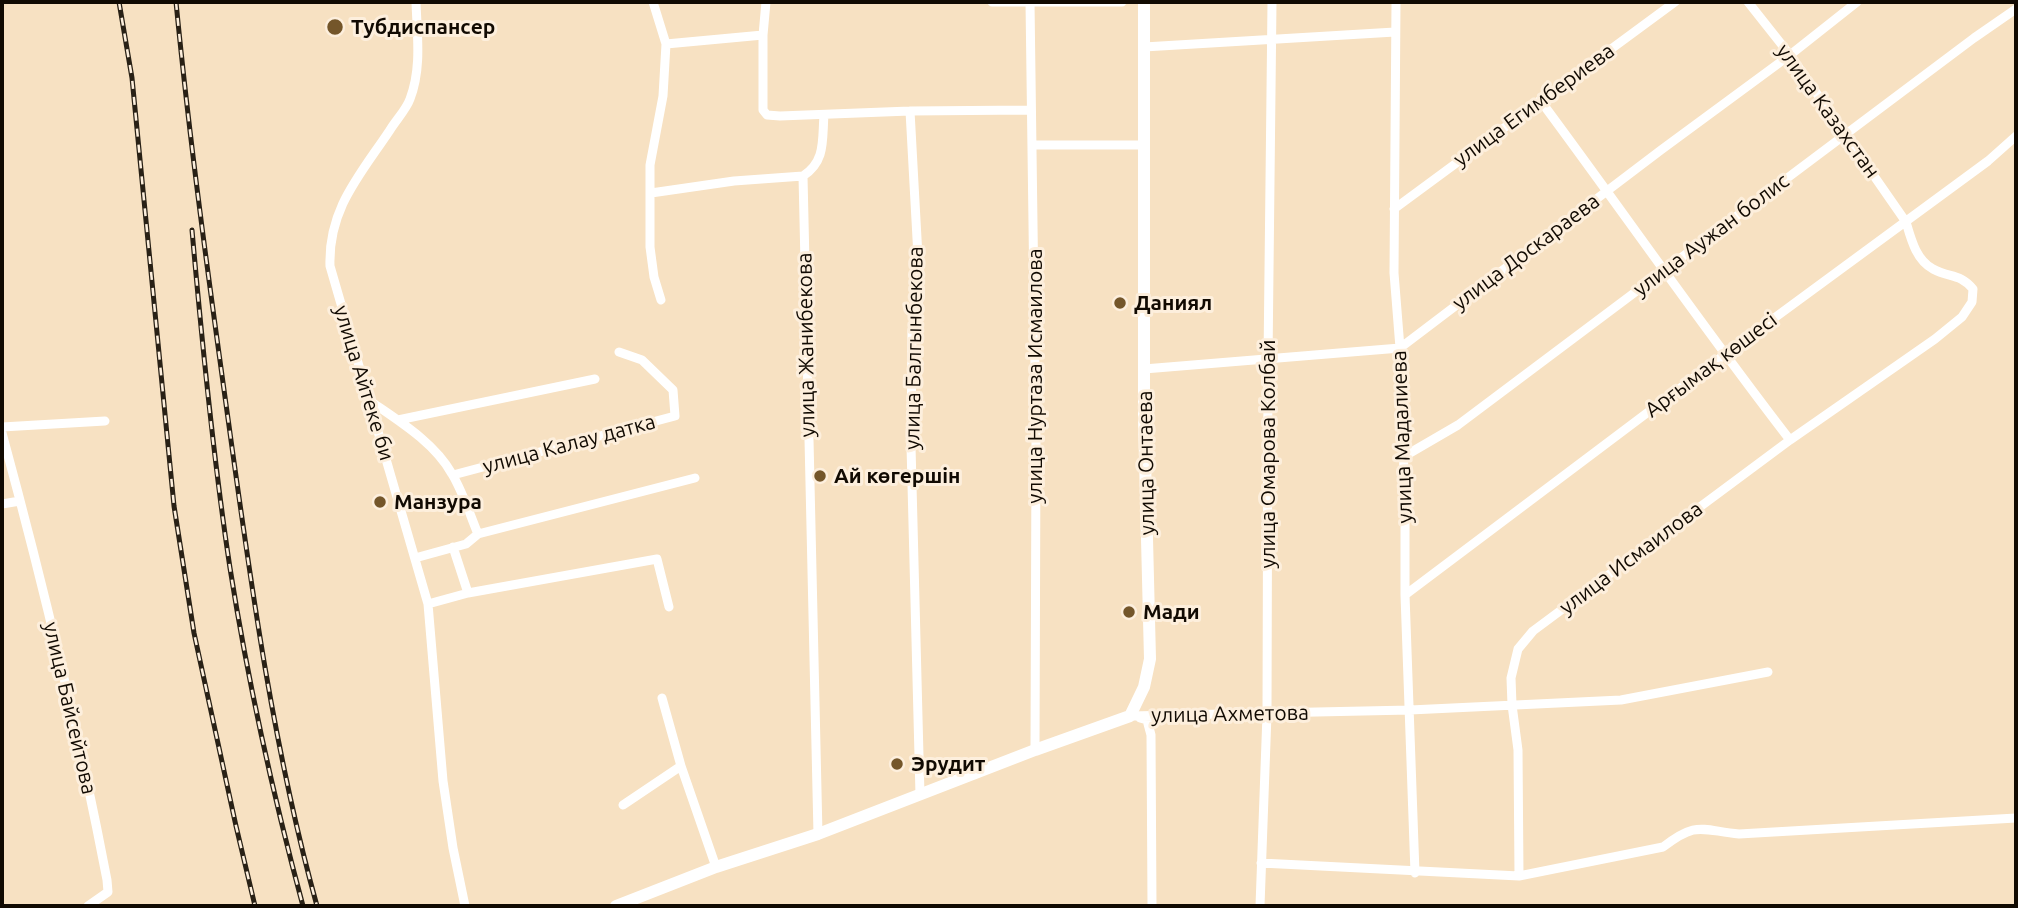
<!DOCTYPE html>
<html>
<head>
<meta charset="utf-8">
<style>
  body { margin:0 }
  #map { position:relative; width:2018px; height:908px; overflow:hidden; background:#f7e1c2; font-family:Ubuntu,sans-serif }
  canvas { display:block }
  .frame { position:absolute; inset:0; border:4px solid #110a02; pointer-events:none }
</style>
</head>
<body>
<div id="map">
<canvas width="2018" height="908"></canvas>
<div class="frame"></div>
</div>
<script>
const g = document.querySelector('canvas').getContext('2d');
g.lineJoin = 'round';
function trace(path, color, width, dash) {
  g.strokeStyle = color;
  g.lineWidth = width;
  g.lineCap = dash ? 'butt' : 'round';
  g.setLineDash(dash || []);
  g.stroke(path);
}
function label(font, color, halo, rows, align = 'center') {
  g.font = font + ' Ubuntu,sans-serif';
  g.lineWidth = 6;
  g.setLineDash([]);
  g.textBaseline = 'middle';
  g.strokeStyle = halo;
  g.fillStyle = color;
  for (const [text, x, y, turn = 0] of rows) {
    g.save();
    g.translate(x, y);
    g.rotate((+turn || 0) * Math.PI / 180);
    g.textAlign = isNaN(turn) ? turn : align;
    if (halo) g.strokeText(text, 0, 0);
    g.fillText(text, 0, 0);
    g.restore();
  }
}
trace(new Path2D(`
  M416,2C417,34 422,68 410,99C406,110 396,120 390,130C360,175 328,209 330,266L428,604L443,781L453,848L465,906
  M653,2L666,44L663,96L650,165V247L654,277L661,300
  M766,2L763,35V110L767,115L780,116L910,111L1030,110
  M992,2H1122
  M1030,2L1036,446L1035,750
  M1396,2L1394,273L1400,348L1405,505V595L1415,873
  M666,44L763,35
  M1144,47L1395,32
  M1540,100C1624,213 1704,329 1790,440
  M910,111L920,293L912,331L911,446L920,795
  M1032,145H1143
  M651,193L734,181L803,176
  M1394,209L1675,2
  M1144,369L1400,348L1661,150L1790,55L1857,2
  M370,401C399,421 435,443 452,474C463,492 470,515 478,534
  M398,420L595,379
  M2,427L105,421
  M2,433C42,580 78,729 107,880L108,892L88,906
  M1403,457L1458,425L1974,38L2016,9
  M453,475L675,416L673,390L642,360L619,352
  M2,504L20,501
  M453,547L468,593
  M415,558L466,544L478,534L695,478
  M1405,595L1724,355L1988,161L2016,136
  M428,604L468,593L657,559L669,607
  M662,698L681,766L716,867
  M1130,716L1410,710L1621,700L1768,672
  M1140,718L1147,720L1151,735L1152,906
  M623,805L681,766
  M818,834L803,176C826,161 822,140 824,115
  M1261,863L1519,876L1663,847C1697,821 1700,830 1739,834L2016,818
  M1519,876L1518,750L1512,705L1511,678L1518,649L1533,631L1790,440L1935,339L1962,317L1972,302L1973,289C1960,273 1949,278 1933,269C1916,260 1911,239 1906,222L1790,55L1748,2
  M1260,906L1267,714L1268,360L1272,2`), '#fff', 9);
trace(new Path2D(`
  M616,906L716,867L818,834L1035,750L1130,716L1144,687L1150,659L1144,418V2`), '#fff', 12);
const rail = new Path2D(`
  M119,2L132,78L174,506L194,633L236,826L255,906
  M176,2C190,146 210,289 230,433C252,592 274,751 317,906
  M192,230C202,343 213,457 230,568C248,682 273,795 303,906`);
trace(rail, '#292116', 5);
trace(rail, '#fdefdd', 2.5, [8]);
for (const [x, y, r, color] of [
  [335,27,9,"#74562a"],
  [1120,303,7,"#74562a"],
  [820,476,7,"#74562a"],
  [380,502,7,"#74562a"],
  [1129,612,7,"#74562a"],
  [897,764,7,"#74562a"]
]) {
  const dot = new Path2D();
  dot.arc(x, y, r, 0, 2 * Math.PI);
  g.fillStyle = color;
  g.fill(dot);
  trace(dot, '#fdefdd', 2.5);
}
label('bold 21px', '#110a02', '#fdefdd', [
  ["Тубдиспансер",351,27],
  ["Даниял",1134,303],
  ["Ай көгершін",834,476],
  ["Манзура",394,502],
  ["Мади",1143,612],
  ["Эрудит",911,764]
], 'left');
label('21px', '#110a02', '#fdefdd', [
  ["улица Егимбериева",1534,105,-36],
  ["улица Казахстан",1828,111,54],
  ["улица Аужан болис",1711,235,-37],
  ["улица Доскараева",1526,252,-37],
  ["улица Жанибекова",806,345,-91],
  ["улица Балгынбекова",914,348,-89],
  ["Арғымақ көшесі",1711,365,-37],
  ["улица Нуртаза Исмаилова",1035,376,-90],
  ["улица Айтеке би",364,383,73],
  ["улица Мадалиева",1402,437,-92],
  ["улица Калау датка",569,444,-15],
  ["улица Омарова Колбай",1268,454,-90],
  ["улица Онтаева",1146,463,-91],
  ["улица Исмаилова",1631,558,-37],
  ["улица Байсейтова",70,708,77],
  ["улица Ахметова",1230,714,-1]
]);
</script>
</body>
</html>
